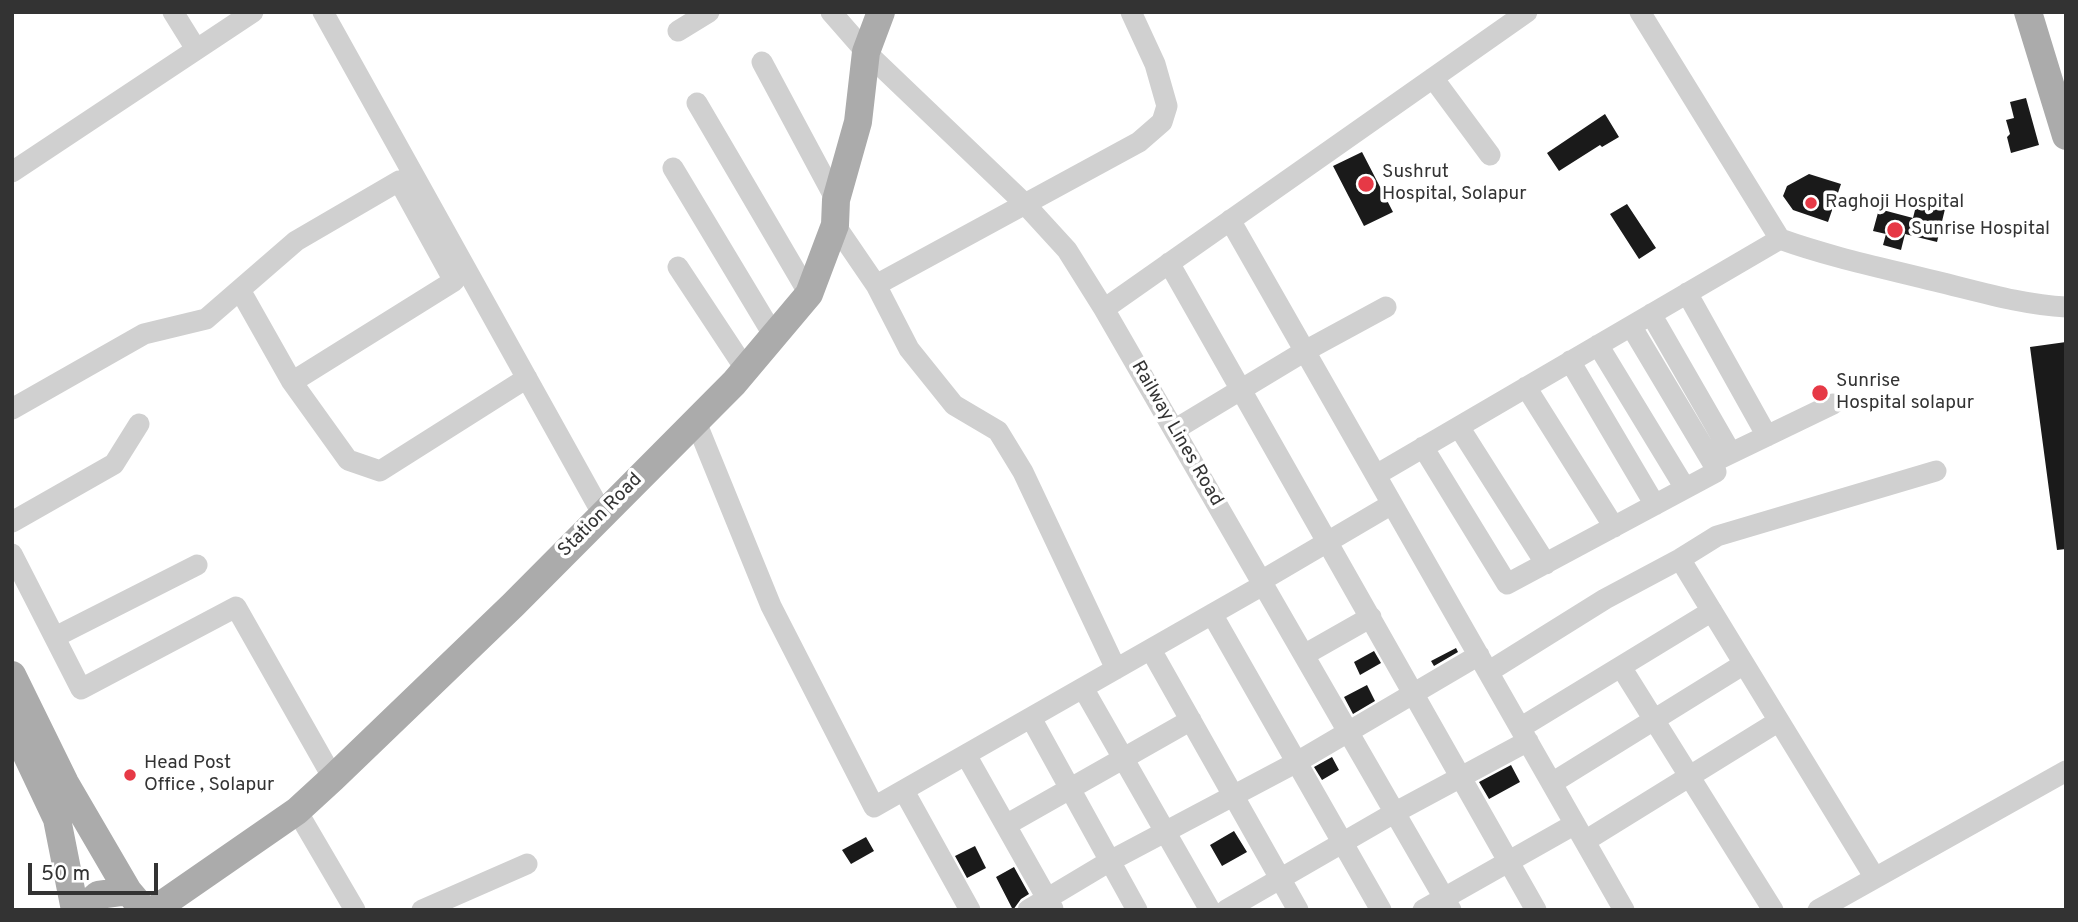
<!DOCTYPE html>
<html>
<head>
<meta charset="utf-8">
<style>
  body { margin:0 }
  #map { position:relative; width:2078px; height:922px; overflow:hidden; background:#fff; font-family:Overpass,sans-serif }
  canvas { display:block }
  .frame { position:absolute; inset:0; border:14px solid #333; pointer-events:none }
  .scale { position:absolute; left:28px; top:863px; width:130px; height:32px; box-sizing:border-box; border:4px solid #333; border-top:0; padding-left:9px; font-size:21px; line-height:24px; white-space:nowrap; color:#333; -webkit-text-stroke:5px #fff; paint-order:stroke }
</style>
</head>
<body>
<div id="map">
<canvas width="2078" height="922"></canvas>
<div class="frame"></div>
<div class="scale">50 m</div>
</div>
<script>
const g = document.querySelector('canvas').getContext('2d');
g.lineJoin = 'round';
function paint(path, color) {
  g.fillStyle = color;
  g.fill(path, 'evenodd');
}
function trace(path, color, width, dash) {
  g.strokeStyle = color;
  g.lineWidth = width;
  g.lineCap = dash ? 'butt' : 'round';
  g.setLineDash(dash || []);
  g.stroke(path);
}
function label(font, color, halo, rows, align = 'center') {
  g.font = font + ' Overpass,sans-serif';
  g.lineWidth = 7;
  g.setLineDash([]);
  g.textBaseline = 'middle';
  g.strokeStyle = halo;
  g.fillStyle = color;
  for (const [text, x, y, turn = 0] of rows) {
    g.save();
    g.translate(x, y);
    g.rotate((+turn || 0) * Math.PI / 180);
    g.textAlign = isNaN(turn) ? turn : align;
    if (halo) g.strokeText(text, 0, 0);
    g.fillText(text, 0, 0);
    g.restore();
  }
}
paint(new Path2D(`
  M2026,98L2039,145L2011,153L2007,137L2010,134L2006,120L2014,118L2010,102Z
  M1605,114L1619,137L1602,147L1600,145L1559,171L1547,153Z
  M1362,152L1393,212L1364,226L1333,166Z
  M1809,174L1841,184L1828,222L1793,210L1783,196L1787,186Z
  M1917,202L1945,209L1937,242L1905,234L1901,250L1883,245L1886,234L1873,231L1879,209L1913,218Z
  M1627,204L1656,248L1639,259L1610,214Z
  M2066,342V549L2057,550L2030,347Z
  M1456,648L1458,652L1434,666L1431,661Z
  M1374,651L1381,663L1360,675L1354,662Z
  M1367,685L1375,701L1353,714L1344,697Z
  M1332,757L1339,770L1322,780L1314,767Z
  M1511,765L1520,782L1489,799L1479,782Z
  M1234,831L1247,852L1222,866L1210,845Z
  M866,837L874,851L851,864L842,850Z
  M975,846L986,868L967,878L955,856Z
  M1014,867L1029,894L1021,899L1013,910L996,877Z`), '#1a1a1a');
trace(new Path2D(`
  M173,12L196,49
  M323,12L603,515
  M831,12L866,52L1024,203L1067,250L1104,309L1451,910
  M1640,12L1780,239C1830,257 1883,268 1935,281C1977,291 2022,305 2066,307
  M678,31L709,12
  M762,62L836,200
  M1433,78L1490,155
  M697,103L809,294
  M673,168L774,336
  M12,172L253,12
  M1230,220L1624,910
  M835,225L876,285L909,349L954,405L998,431L1023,472L1116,669
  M1169,263L1536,910
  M678,267L746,370
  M876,285L1139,142L1162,122L1167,106L1155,64L1131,12
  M1687,293L1767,436
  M1104,309L1527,12
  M1651,314L1731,453
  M1631,326L1714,465
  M1598,345L1685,488
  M1570,361L1655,505
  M292,382L348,460L380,471L527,378
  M1526,387L1614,527
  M12,409L144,334L206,319L296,241L399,181L454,281L292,382L240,290
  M696,422L771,606L874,807L1263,585
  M1459,427L1546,564
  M1174,430L1305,351L1386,307
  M1423,447L1507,584L1716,472L1714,465L1719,459L1833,404
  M1376,475L1780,239
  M12,522L114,464L139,424
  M12,554L81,689L236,607L333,778
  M1680,559L1875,878
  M1261,581L1392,504
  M1212,614L1381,910
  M55,637L197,565
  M1151,650L1298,910
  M1304,655L1371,617
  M1621,667L1773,910
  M1488,672L1605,599L1680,559L1717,536L1936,471
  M1083,688L1210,910
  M1031,718L1137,910
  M1520,728L1712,611
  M966,755L1053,909
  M1552,783L1744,664
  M904,791L970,910
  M297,811L355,910
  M1006,825L1191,720
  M1585,841L1779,721
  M422,910L527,864
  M1028,910L1110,861L1297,762L1479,655
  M1226,910L1394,813L1528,741
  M1423,910L1575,824
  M1818,910L2066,771`), '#d0d0d0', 21);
trace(new Path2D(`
  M2028,12L2066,136
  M12,675L65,783L128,891L144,910
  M12,724L57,819L75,910
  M81,910L98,895L128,891
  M154,910L297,811L333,778L513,605L734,383L809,294L835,225L836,200L858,122L866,52L881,12`), '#ababab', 28);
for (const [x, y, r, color] of [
  [1366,184,9,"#e63946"],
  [1811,203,7,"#e63946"],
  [1895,230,9,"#e63946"],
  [1820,393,9,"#e63946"],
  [130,775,7,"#e63946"]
]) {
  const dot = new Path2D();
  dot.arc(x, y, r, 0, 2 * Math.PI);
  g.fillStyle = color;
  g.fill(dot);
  trace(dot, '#fff', 2.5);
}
label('19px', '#333', '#fff', [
  ["Sushrut",1382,173],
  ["Hospital, Solapur",1382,195],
  ["Raghoji Hospital",1825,203],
  ["Sunrise Hospital",1911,230],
  ["Sunrise",1836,382],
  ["Hospital solapur",1836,404],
  ["Head Post",144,764],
  ["Office , Solapur",144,786]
], 'left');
label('19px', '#333', '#fff', [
  ["Railway Lines Road",1176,434,60],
  ["Station Road",601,516,-45]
]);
</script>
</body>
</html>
